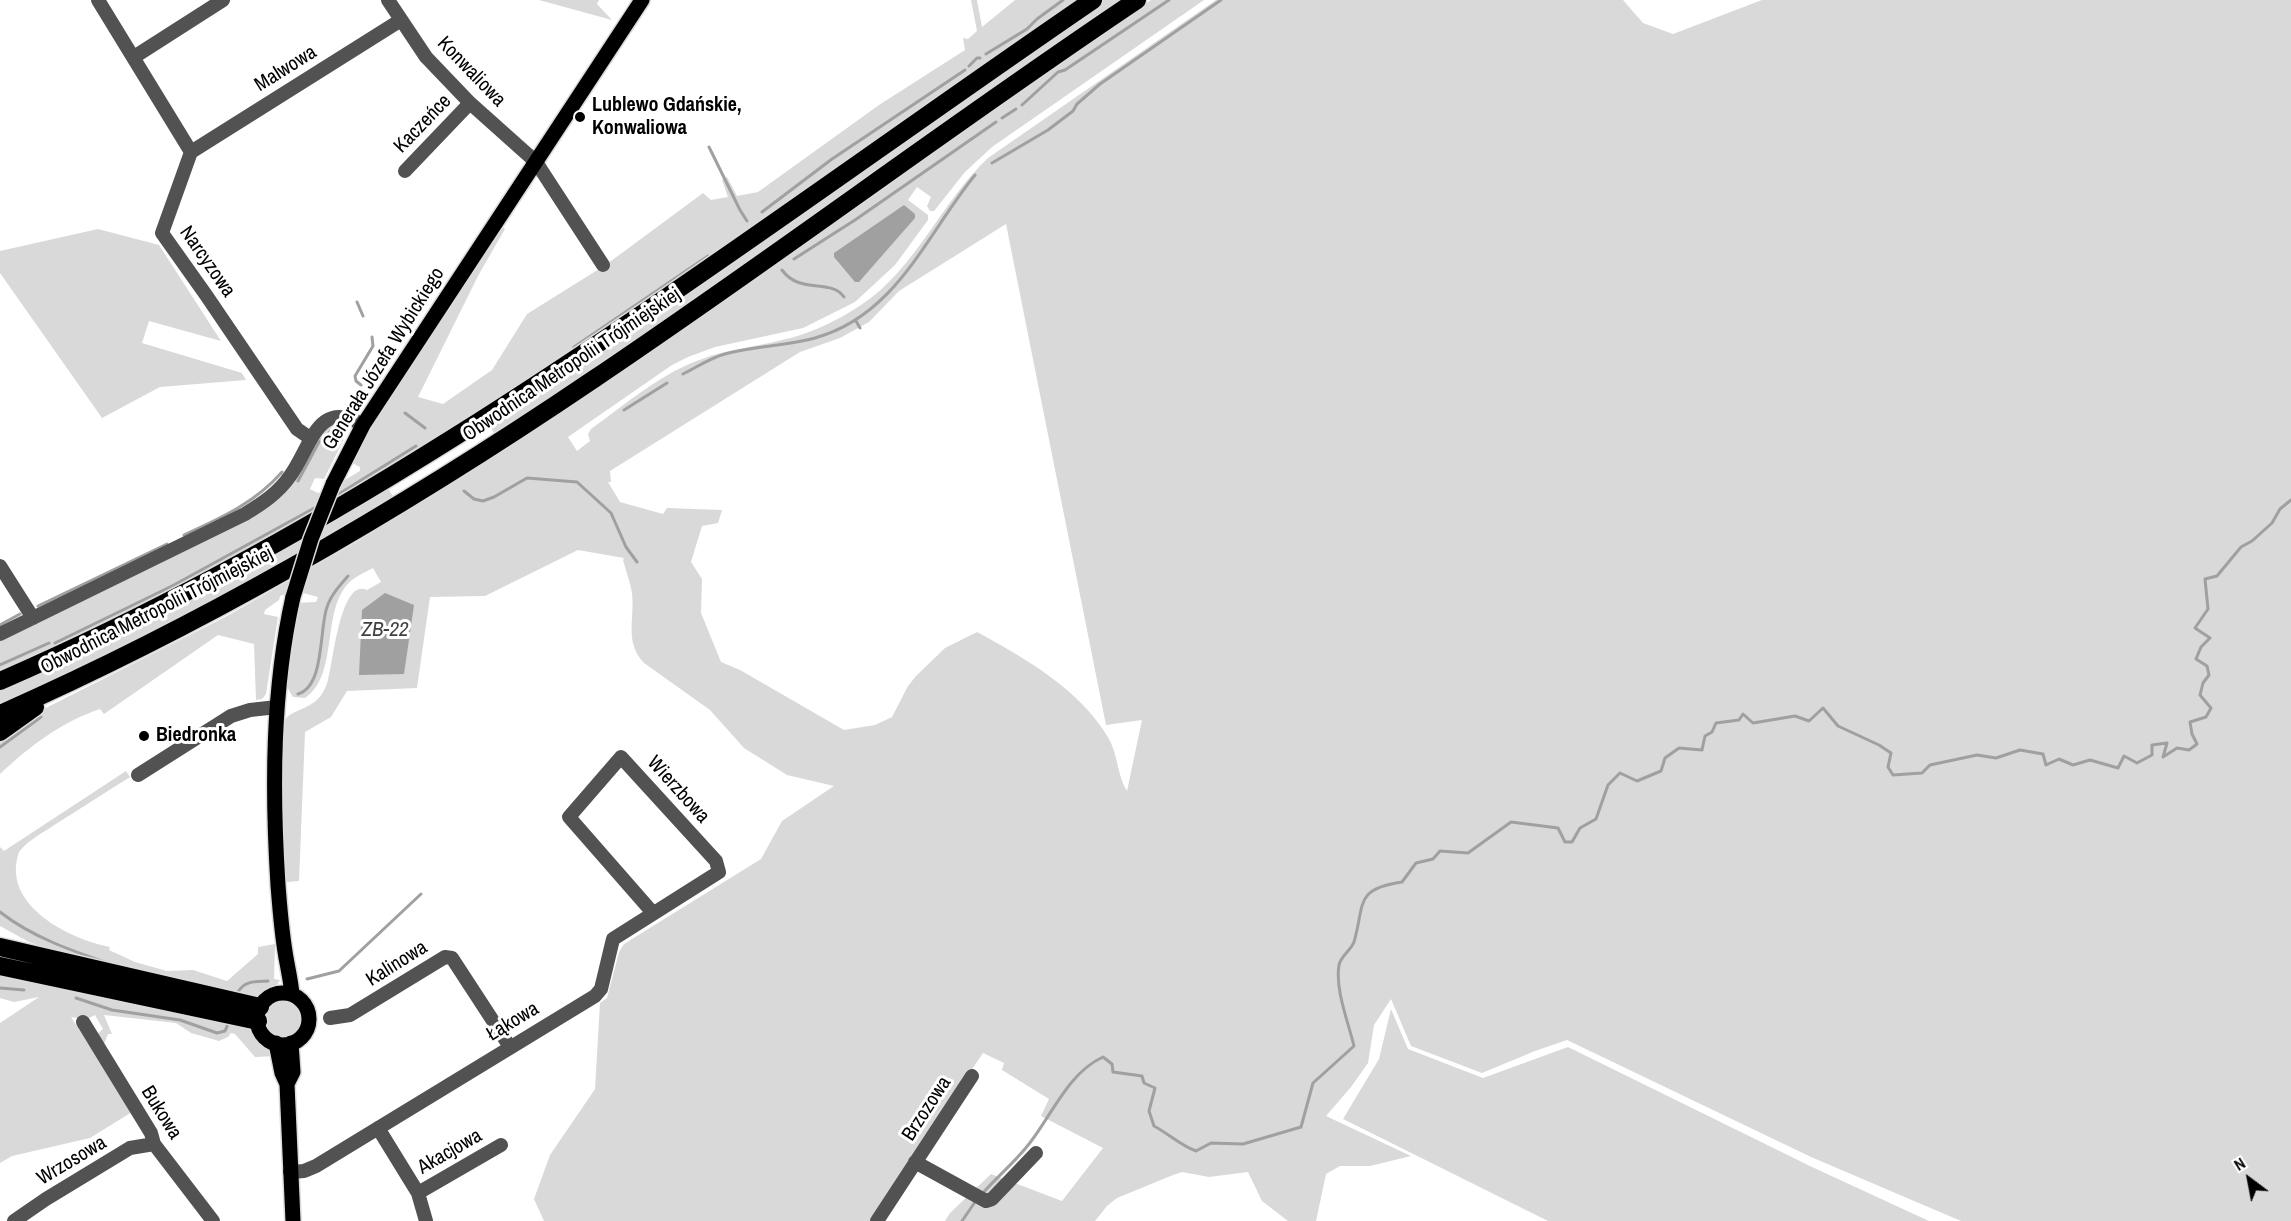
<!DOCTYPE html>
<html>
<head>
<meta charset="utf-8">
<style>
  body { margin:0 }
  #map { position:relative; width:2291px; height:1221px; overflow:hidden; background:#fff; font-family:"Archivo Narrow",sans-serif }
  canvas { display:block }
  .north { position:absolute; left:2219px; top:1149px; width:60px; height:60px; -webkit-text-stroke:4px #fff; paint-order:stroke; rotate:328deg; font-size:16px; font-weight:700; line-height:24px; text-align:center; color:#000 }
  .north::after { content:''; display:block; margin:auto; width:21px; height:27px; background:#000; clip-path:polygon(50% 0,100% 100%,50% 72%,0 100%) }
</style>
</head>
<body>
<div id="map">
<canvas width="2291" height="1221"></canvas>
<div class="north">N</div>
</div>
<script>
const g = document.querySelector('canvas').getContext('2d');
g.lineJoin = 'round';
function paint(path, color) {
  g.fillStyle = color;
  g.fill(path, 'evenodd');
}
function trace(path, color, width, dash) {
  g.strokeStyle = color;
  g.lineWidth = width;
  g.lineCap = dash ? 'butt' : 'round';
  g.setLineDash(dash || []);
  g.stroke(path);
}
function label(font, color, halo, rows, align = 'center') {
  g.font = font + ' "Archivo Narrow",sans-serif';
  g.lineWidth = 6;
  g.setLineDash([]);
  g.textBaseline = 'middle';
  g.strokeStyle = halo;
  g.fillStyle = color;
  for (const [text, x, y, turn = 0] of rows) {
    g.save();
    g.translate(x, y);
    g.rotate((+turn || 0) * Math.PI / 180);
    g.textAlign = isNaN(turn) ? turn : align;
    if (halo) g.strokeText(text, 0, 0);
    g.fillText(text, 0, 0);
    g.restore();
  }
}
paint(new Path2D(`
  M539,0H599L597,4L612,20Z
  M971,0H977L982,27L1015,0H1079C733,243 388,500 0,671V638L259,510L311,445L328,427L339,423L336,429L345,431L346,435L324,479L315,478L310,489L318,493L340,487L343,481L360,471V467L350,462L353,455L498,225L505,229L479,274L418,397L443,404L492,370L527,314L607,264L703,193L711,200L728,197L722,180L727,177L737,196L758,192L879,105L965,50L963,38L968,39L977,31Z
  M1102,0H1128L497,437L487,422Z
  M1151,0H1204L992,147L965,172L934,211H930L927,206L931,197L917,187L908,200L928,215V220L895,265L855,302L803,328L715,347L688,357L672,365L568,437L577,451L590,441L588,434L591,429C626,404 661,373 702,359C728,349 755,347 782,340C810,334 837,321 861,305C916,269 941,202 988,158L1216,0H1623L1643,23L1673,34L1762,0H2291V1221H1961L1811,1157L1567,1040L1535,1051L1482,1073L1411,1046L1391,999L1374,1025L1368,1063L1351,1087L1326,1116L1411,1156L1370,1166H1340L1326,1174L1316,1221H1288L1262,1201L1248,1172L1209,1177L1182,1172L1173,1175L1117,1198L1107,1206L1095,1221H945L950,1213L991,1174L1062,1201L1103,1148L1041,1116L1049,1099L1002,1070L1004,1063L983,1053L870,1221H544L534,1199L550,1155L595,1089L600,1003L607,998L619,952L624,944L761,859L782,821L834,786L787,775L744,748L710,710L644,663C624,642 635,619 632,593C630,582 626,571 623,560L624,558L578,550L485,596L430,597L417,688L347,691L331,717L305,732L299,881L288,882L283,879V723C291,705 319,714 328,680C333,665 340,577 367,590L381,582L373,568C364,573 353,577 346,586C322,616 338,676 305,698L293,697L287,687L296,603L316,602L318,597L303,593V588L280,596L279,600L265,610L264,614L278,617L266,694L262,699L256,700L254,644L218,635L104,714L100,709C61,722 30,746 0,774V737L34,714L227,616L360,540L659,344ZM1006,224L1106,725L1142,720L1127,791C1117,775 1118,755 1109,739C1080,689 1026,659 977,632L945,648L916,676L908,686L892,717L875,725L844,730L740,670L721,662L701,613L702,579L691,562L702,526L718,523L722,510L667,508L663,514L620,502L608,482H611L610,471L800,352L840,338L869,322L899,291Z
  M98,229L159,245L221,341L149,321L142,343L242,373L246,380L160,387L102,418L0,273V251Z
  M386,485L396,501L312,551L0,710V687Z
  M126,771L130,777C106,792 83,807 59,822C46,831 29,839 19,852C0,906 72,940 110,947L109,950L135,962L167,971L193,970L227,981L258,954V947L275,944L274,979L280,980L273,991L261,1000L57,952L29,942L0,926V847L4,851Z
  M0,971L255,1028L277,1056L255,1057L235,1034L231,1033L228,1037L219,1041L191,1033L176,1023L104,1015L112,1034H108L104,1044L97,1034L103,1029L95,1015L79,1023L77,1018L71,1017L132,1112L90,1138L12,1156L0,1163V1023L39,997L14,1002L0,998Z
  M264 1019a20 20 0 1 1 40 0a20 20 0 1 1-40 0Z
  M1391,1009L1408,1049L1483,1078L1568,1047L1812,1167L1929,1221H1548L1343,1119L1379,1059Z`), '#d9d9d9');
paint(new Path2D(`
  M904,205L915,214V218L859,282H855L834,257V253Z
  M385,593L414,605L404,674L359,675L362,610Z`), '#a0a0a0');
trace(new Path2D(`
  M986,54L1027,29L1037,19L1063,0
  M969,66L977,58H980
  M1022,105L1058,72L1065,70L1169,0
  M1002,118L1016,109
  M709,147L740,210L747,221
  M992,163L1048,130L1073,111L1077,104L1100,84L1221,0
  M762,212L832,159L965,70
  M794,259L855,220L996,122
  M782,270C800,295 831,278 844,297
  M357,302L363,316
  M856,321L860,328
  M574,347L708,256
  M683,374C697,367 710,358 725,354C754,346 786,346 815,338C897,315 926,235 975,175
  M361,385L356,381L355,376L373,346L372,337
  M624,410L667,383
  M405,413L425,428
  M298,481L319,442L333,429
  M464,491L474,499L483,501L494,497L527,478L577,482L611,513L626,547L637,562
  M334,497L416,446
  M184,535C221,518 255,503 282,472
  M38,606L167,544
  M0,625L20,614
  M55,643L172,586L318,506
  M0,665L49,643
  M298,694C325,686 319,629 327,607C331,595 340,585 348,576
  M0,747L41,717
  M0,912C32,937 72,951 111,964
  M307,979L339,971L421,894
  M0,988L24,990
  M238,992C245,980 256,982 268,981
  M76,998L112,1010L180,1020L217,1033L225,1031L228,1024
  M982,1194C997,1177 1015,1162 1029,1144C1052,1115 1068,1073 1103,1057L1112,1064L1113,1072L1142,1076L1144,1083L1155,1088L1149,1111L1154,1126C1169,1134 1181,1146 1196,1151L1211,1143L1243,1144L1301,1127L1313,1083L1354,1046C1348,1021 1335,990 1339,965C1341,956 1351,950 1354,942C1365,904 1354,889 1402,882L1416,863L1433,859L1440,851L1468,853L1511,822L1558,828L1565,842H1572L1580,828L1596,819L1608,785L1620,773L1637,781L1661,771L1665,758L1679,748L1702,750L1705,736L1712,732L1716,723L1739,720L1743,714L1753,723L1795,716L1809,721L1823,708L1838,726L1879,745L1891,753L1888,767L1893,775L1922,773L1930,765L1977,755L1996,758L2020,750L2043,754L2046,765L2059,759L2073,765L2090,760L2118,768L2124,756L2137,763L2152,755V745L2167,743L2163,757L2177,748L2189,750L2197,744L2192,734L2190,722L2206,717L2211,708L2200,695L2203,683L2209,675L2207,666L2196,659L2201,647L2210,638L2195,628L2208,609L2205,579L2217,576L2241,547L2252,541L2272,523L2280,509L2291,500
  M962,1221L975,1202`), '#a0a0a0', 3);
const major = new Path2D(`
  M333,484L363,425L642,0
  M257 1019a26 26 0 1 1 52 0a26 26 0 1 1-52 0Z
  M292,994C291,983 289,974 287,963C282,938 280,911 278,885C272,790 272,690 293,597
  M276,1043L282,1073L287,1084L293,1221
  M287,1084L293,1072L291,1043`);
const highway = new Path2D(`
  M0,681C397,510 739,242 1093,0
  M0,714C209,622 405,507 594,379C777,256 953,123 1137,0
  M0,732L35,707
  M0,947L260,1007
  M0,966L258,1021`);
trace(major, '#dbdbdb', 18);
trace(highway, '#dbdbdb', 21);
trace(new Path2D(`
  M98,0L191,152L162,233L206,295L297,429L310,438
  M388,0L426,57L470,103L536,162L603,265
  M134,57L223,0
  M191,152L401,20
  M405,171L470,103
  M0,566L33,618
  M0,634L245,514C263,503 278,493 290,476C311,448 317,397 363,425
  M138,775L231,716L250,710L277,707
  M330,1018L350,1015L445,957L452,958L510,1047
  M83,1022L151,1133L154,1144L213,1221
  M378,1128L418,1193L426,1221
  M915,1162L986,1201L992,1199L1036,1153
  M290,1172L304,1171L316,1166L595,996L601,989L613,939L719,872L716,861L621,757L569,817L653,913
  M418,1193L501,1145
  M14,1221L46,1199L130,1148L154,1144
  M877,1221L972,1076`), '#525252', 14);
trace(major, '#000', 15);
trace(highway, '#000', 18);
const majorBridge = new Path2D(`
  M293,597L311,539L333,484`);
trace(majorBridge, '#dbdbdb', 18, []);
trace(majorBridge, '#000', 15);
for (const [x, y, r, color] of [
  [580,117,6,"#000"],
  [144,736,6,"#000"]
]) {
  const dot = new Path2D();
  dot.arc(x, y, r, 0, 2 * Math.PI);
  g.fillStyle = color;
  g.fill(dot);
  trace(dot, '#fff', 2);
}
label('20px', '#000', '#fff', [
  ["Malwowa",286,69,-32],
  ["Konwaliowa",471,72,46],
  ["Kaczeńce",423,124,-46],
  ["Narcyzowa",207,262,55],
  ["Generała Józefa Wybickiego",384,359,-58],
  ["Obwodnica Metropolii Trójmiejskiej",572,365,-34],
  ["Obwodnica Metropolii Trójmiejskiej",157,611,-27],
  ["Wierzbowa",678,790,48],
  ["Kalinowa",397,964,-32],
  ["Łąkowa",513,1022,-31],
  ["Brzozowa",927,1109,-57],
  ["Bukowa",161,1113,58],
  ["Akacjowa",450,1152,-30],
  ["Wrzosowa",72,1161,-31]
]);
label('bold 20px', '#000', '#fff', [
  ["Lublewo Gdańskie,",592,106],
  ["Konwaliowa",592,129],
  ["Biedronka",156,736]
], 'left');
label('italic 21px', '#414141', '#fff', [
  ["ZB-22",385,630]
]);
</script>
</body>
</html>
